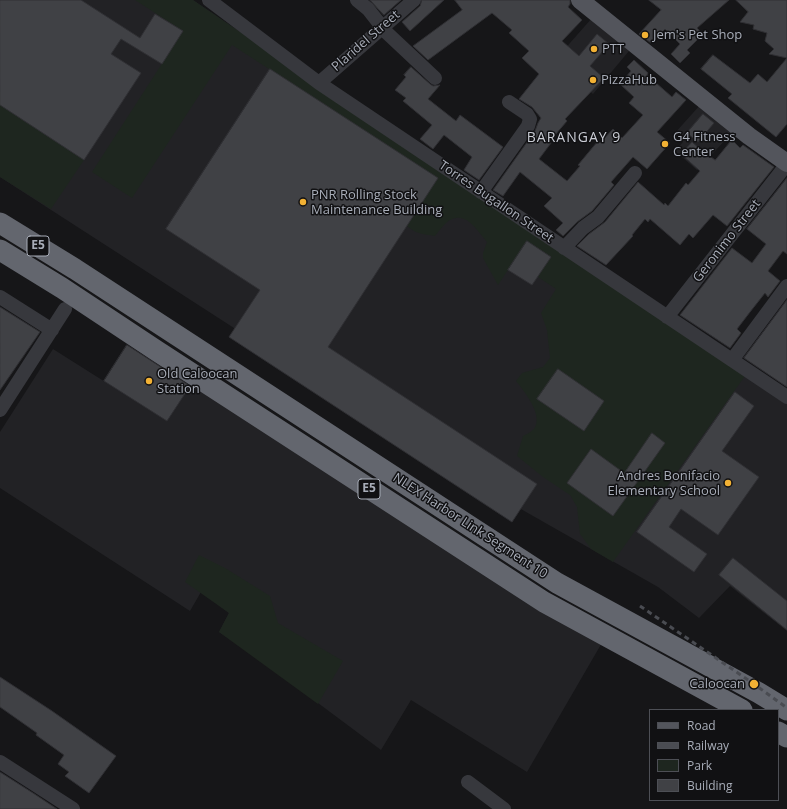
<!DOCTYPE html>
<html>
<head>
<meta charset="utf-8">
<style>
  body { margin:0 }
  #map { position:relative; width:787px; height:809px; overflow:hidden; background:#161618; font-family:"Open Sans",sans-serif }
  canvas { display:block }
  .legend { position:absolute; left:649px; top:709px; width:130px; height:92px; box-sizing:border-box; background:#111113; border:1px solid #4d4f55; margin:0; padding:5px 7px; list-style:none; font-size:12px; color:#a8adb8 }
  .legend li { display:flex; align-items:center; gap:8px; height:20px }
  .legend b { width:20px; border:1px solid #4d4f55 }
</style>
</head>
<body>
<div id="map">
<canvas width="787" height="809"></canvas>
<ul class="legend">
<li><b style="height:5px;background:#53555c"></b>Road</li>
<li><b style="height:5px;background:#4a4c52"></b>Railway</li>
<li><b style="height:11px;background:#1e261f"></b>Park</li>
<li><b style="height:11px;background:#404145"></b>Building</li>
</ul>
</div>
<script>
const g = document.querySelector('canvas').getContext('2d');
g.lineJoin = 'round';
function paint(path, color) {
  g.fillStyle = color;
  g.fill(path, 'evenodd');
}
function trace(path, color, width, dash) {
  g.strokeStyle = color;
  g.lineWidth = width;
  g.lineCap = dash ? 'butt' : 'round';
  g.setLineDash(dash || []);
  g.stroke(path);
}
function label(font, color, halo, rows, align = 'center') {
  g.font = font + ' "Open Sans",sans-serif';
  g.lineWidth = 3;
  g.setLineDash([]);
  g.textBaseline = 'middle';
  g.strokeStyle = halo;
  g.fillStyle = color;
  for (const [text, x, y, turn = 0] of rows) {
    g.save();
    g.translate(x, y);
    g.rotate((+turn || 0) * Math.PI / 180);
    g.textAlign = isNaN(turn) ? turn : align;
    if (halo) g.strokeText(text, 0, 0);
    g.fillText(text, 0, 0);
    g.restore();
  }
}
paint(new Path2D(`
  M0,0H193L787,403V631L730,586L699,618L658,587L468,479L0,177Z
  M592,18L629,51L593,94L555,60Z
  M701,104L733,132L697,170L675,151L683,142L674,134Z
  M53,349L167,421L194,380L603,641L527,772L411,700L381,750L259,659L219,632L229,613L201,592L190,611L0,488V432Z`), '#222225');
paint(new Path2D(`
  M135,0H193L745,376L613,562L591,549L580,534L577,507L570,495L543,477L517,456L523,436C527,434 531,432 534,429C544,415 524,391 516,381L522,373L543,367L550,358L547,330L541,313L556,289L538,277L550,256L527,241L498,285L483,258V253L487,242C478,232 467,211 450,220C445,223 439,231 435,236C422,234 417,234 407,226L437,178L232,45L132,198L92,172L183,31Z
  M0,105L84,160L51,209L0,177Z
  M199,555L225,568L270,596L278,623L343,661L318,704L219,632L229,613L185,582Z`), '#1e261f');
const building = new Path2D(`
  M0,0H81L140,38L155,14L183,31L162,64L121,39L111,54L141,73L84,160L0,105Z
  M370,0H401L384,15Z
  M422,0H444L410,31L402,22L420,6Z
  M455,0H570V4L568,7L582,20L562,41L579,56L597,34L609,44L590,66L604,78L565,119L567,121L549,142L551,143L539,159L567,181L580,166L578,165L598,141L600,143L613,129L622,138L643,115L629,103L634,97L620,84L631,71L627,67L634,60L648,73L647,75L672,97L676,92L686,100L657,132L670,143L647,169L633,157L611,182L614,185L592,211L577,222L563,236L556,230L563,223L544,206L552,198L520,172L503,196L493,190L535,131L538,123L541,118L532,107L519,99L539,74L522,58L529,51L509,33L512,30L492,13L428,60L413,46L462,10Z
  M649,0H729L697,28L703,34L687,50L690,53L680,63L671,54L680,44L665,29L651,43L639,34L661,10Z
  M736,0H787V58L769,54L774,49L765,41L767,33L753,29L754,25L740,22L748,12Z
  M713,55L750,83L758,74L767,82L787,58V124L776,137L728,98L732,94L701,69Z
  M411,67L430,84L433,86L440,85L428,99L456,121L460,115L503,147L479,180L464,170L472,157L444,135L433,149L420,139L432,125L403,101L406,98L395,90L406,77L404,75Z
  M270,69L438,178L328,347L537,484L512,522L229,337L260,290L166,229Z
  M703,114L714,123L698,142L687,133Z
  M732,140L740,148L743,145L774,167L727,226L713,215L693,238L689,234L680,245L650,219L648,222L645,219L632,235L633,236L606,265L577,246L589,234L605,222L638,182L664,205L665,203L668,206L686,183L688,185L700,171L681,154L692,142L710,158L711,157L715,160Z
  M787,178V254L783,251L768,271L780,281L768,297L765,293L750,312L737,329L741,333L730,348L680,315L732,248L752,263L766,244L747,229Z
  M527,241L551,257L532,285L508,270Z
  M787,300V387L744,358Z
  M0,307L40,332L0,390Z
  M127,345L190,386L167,421L104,381Z
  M558,369L604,401L584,431L537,399Z
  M735,392L754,406L722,451L759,477L718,535L681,509L669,527L707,554L694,572L637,532Z
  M652,433L665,443L613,516L567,483L591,449L624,473Z
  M733,558L787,601V630L719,575Z
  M0,677L52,711L116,756L89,793L65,776L69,772L58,764L64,755L36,735L37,733L0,707Z
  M0,772L33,793L57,809H0Z`);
paint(building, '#404145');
trace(building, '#303034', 1);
trace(new Path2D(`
  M209,0L319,83L787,397
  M357,0L368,9L386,32L435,78
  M319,83L414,0
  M481,192L528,126L530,119L527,114L509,102
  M564,248L583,228L598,217L635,173
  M0,297L52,330
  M667,317L787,164
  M732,360L787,286
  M0,410L65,309
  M0,762L73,809
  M468,782L504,809`), '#37383d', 14);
trace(new Path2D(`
  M580,0L749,136L787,163`), '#53555c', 18);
trace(new Path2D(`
  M0,223L75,269L557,583L759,693L787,710
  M0,250L62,288L157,351L544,602L742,710
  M778,732L787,737`), '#63666e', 21);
trace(new Path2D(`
  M640,606L754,684L787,708`), '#4a4c52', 3, [5, 4]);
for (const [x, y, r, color] of [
  [645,35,4,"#f2b134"],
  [594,49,4,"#f2b134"],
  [593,80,4,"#f2b134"],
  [665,144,4,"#f2b134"],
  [303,202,4,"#f2b134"],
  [149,381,4,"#f2b134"],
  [728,483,4,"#f2b134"],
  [754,684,5,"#f2b134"]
]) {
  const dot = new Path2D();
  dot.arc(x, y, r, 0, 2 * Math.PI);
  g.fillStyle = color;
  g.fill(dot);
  trace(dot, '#111113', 1.5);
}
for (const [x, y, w] of [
  [38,246,22],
  [369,489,22]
]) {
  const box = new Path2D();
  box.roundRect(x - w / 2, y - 10, w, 20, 3);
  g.fillStyle = '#111113';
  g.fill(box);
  trace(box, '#a8adb8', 1);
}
label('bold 12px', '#a8adb8', null, [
  ["E5",38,246],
  ["E5",369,489]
]);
label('13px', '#a8adb8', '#111113', [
  ["Jem's Pet Shop",653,35],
  ["PTT",602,49],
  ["PizzaHub",601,80],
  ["G4 Fitness",673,137],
  ["Center",673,152],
  ["PNR Rolling Stock",311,195],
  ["Maintenance Building",311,210],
  ["Old Caloocan",157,374],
  ["Station",157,389],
  ["Andres Bonifacio",720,476,"right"],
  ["Elementary School",720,491,"right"],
  ["Caloocan",745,684,"right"]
], 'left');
label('13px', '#a8adb8', '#111113', [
  ["Plaridel Street",366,41,-41],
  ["Torres Bugallon Street",496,202,34],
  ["Geronimo Street",727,241,-52],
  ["NLEX Harbor Link Segment 10",470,526,33]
]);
g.letterSpacing = '1px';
label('14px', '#c9ccd4', '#111113', [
  ["BARANGAY 9",574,138]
]);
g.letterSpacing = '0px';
</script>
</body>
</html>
